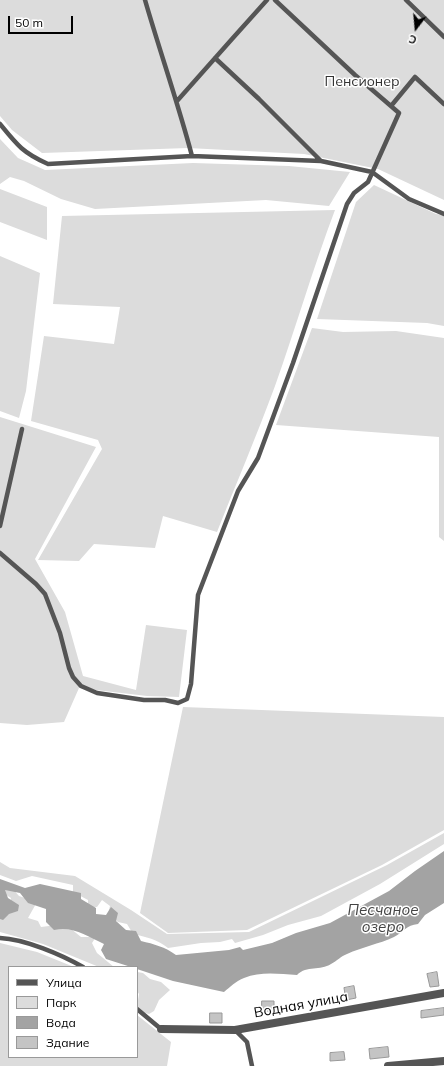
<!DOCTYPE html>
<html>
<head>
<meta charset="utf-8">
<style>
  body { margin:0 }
  #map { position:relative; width:444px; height:1066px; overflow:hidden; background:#fff; font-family:Mulish,sans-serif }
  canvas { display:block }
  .legend { position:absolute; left:8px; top:966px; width:130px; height:92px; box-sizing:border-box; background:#fff; border:1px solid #999; margin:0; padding:5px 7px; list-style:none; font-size:12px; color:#000 }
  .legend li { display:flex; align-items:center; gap:8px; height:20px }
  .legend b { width:20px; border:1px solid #999 }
  .north { position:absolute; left:396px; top:8px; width:40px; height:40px; -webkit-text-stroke:3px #fff; paint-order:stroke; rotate:196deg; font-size:11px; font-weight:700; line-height:16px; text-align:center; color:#000 }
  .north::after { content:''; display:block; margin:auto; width:14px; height:18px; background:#000; clip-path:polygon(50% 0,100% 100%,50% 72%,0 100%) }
  .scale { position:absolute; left:8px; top:16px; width:65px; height:18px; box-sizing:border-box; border:2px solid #000; border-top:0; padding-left:5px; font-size:12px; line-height:14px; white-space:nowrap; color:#000; -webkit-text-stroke:3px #fff; paint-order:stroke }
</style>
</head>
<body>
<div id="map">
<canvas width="444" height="1066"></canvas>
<ul class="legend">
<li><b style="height:5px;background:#555"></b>Улица</li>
<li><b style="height:11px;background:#dcdcdc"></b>Парк</li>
<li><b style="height:11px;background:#a3a3a3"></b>Вода</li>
<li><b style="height:11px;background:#c4c4c4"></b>Здание</li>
</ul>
<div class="north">С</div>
<div class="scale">50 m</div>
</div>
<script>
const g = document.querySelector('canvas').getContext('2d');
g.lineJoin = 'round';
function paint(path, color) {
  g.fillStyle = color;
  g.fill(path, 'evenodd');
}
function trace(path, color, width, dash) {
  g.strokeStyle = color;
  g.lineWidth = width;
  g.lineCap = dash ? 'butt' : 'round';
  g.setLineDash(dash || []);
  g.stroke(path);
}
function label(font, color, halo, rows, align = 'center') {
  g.font = font + ' Mulish,sans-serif';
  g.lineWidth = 3;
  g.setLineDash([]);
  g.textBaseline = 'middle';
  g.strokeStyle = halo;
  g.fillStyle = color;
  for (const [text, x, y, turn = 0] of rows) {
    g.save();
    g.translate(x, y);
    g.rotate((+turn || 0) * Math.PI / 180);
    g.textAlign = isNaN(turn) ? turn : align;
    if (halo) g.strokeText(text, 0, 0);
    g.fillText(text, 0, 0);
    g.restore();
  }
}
paint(new Path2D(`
  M0,0H444V200L378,169L304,154L188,148L42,153L12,130L0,116Z
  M0,139L18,158L45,170L193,163L289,166L350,172L329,206L266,200L95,209L61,199L24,181L10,177L0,184Z
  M374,185L436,214L444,215V326L427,323L317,319L356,202Z
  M0,189L47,207V240L0,222Z
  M335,210C313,268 296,327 275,386C257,435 236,484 217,532L163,516L155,548L94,544L79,561L38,560L102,449L98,440L31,421L44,336L114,344L120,307L53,304L62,216Z
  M0,256L40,273L26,391L19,418L0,411Z
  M312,328L343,332L396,331L444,338V541L439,537V437L276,425Z
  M0,417L96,447L35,559L65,612L83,676L136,690L146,625L187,630L179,697L147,696L79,688L64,722L27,725L0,723Z
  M183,707L444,717V830L382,865L247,930L168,933L140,913Z
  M444,833V844L380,884L321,916L288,925L263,935L235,943L232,939L220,942L201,943L168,948C157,939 146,937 133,934L127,924L118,922L108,914L110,906L102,900L97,907H88V900L73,892V885L32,876L16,881L0,875V862L10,868L75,876L131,910L167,934L249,932L387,865Z
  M0,884L11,887L19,896L37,902L28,918L38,921L41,927L57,925L70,928L81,937H96L92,943L97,953L114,967H99L43,944L0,932V908L10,904L11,898L0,891Z
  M0,943L37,952L74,967H9V1057H137V1015L171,1042L167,1066H0Z
  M137,972L143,973L150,979L161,982L170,990L159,1000L154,1011L149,1014L139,1011L137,1007L139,994L137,991Z`), '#dcdcdc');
paint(new Path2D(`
  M444,851V903L425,915L418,924C406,925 404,932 394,937C379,944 362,947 347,954C341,956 337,961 331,964C320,971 307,965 297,975C279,974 261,971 244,978C236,981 230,987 224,992L173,981L137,969V967H131L106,959L101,950L104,944C86,936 74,926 54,930L46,922V909L28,903L20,893L5,890L8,898L19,905L18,911L9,914L3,920L0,919V879L25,888L40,884L81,893V899L96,908V914L106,915L111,907L118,913L116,921L126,930L136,931L141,941C154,944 165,947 176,955L229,950L240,947L243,950L272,943L296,933L330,923L389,891L415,871Z`), '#a3a3a3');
const building = new Path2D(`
  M437,972L439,986L430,987L427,974Z
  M354,986L356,998L346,1000L344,988Z
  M262,1001H274V1011H262Z
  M444,1008V1015L421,1018V1011Z
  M210,1013H222V1023H210Z
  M388,1047L389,1057L370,1059L369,1049Z
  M344,1052L345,1060L330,1061V1053Z`);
paint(building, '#c4c4c4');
trace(building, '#999', 1);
trace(new Path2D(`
  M145,0C160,52 178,103 192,156
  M406,0L444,37
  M215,58L259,99L321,161
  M177,101L232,39L267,0
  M391,106L415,77L444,104
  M0,124C17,145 23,153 48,164L192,156L321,161L372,172L409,199L444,214
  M0,526L22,429
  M0,553L36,584L45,594L60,633L69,668L73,677L81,686L97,693L144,700H165L178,703L187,699L191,684L198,595L238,491L258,458L293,363L347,204L354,193L368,182L399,113L355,75L275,0
  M0,938C25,939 62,955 83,967
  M137,1009L161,1029
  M235,1030L247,1042L252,1066`), '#555', 4.5);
trace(new Path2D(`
  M161,1029L235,1030L444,993
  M388,1066L444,1061`), '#555', 8);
label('14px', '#333', '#fff', [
  ["Пенсионер",362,82]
]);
label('14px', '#000', '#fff', [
  ["Водная улица",301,1005,-10]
]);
label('italic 15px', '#444', '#fff', [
  ["Песчаное",383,910],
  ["озеро",383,927]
]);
</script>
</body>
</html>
